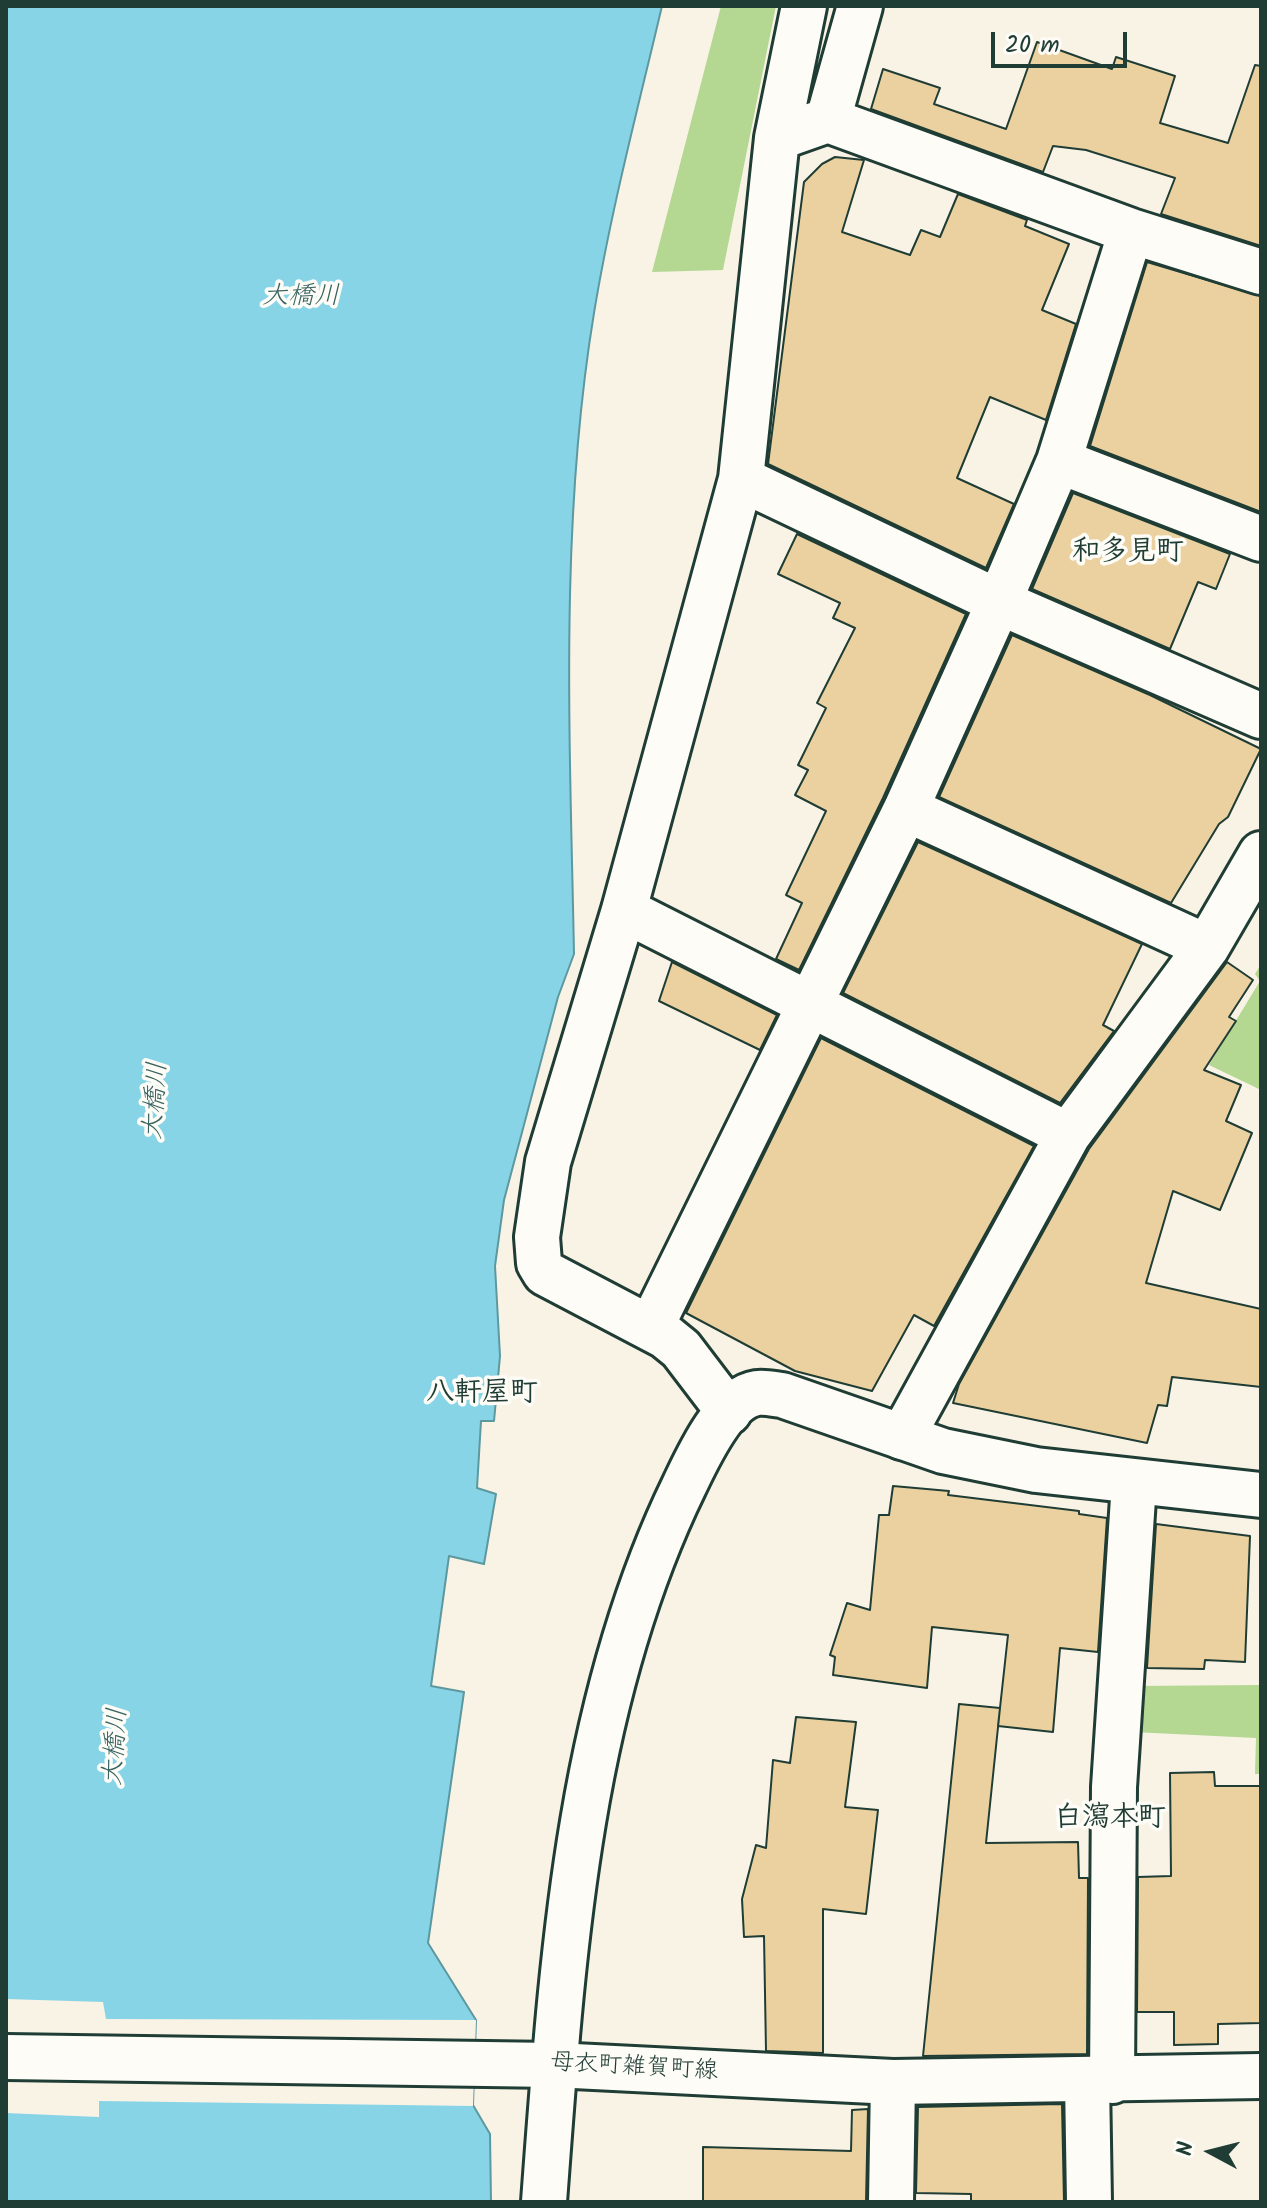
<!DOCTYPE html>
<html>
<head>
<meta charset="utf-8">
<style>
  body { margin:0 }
  #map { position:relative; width:1267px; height:2208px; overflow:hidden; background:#f9f3e6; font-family:Kalam,sans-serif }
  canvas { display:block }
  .frame { position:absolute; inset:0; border:8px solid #1f3d34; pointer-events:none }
  .north { position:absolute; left:1171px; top:2112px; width:80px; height:80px; -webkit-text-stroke:6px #fdfcf7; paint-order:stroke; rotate:277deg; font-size:22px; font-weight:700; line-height:32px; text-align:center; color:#1f3d34 }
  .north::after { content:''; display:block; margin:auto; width:28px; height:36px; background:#1f3d34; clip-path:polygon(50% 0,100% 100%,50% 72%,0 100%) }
  .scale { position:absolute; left:991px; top:32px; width:136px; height:36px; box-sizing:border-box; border:4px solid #1f3d34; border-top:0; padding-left:10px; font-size:24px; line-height:28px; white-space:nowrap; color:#1f3d34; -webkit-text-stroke:6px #fdfcf7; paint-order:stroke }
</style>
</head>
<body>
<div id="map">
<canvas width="1267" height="2208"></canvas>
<div class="frame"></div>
<div class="north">N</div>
<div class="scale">20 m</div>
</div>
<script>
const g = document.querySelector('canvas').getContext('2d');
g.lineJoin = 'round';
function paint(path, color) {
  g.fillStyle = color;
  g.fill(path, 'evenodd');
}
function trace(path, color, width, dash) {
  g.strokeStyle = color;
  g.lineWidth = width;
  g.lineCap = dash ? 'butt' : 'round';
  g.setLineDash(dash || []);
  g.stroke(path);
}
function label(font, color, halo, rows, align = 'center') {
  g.font = font + ' Kalam,"Klee One",sans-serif';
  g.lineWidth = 7;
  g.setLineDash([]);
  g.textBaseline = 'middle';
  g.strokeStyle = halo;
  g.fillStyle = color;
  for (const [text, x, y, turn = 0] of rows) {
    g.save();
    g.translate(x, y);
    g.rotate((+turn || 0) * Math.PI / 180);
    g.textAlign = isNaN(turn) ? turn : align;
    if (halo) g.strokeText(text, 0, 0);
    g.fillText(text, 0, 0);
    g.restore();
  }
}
paint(new Path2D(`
  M721,6H776L723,270L652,272Z
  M1261,964V1090L1209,1065L1260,981L1255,974Z
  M1261,1685V1774H1255L1256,1738L1133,1732L1131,1686Z`), '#b4d792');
const water = new Path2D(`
  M6,6H662C638,108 611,210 594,313C559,525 570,741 574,954L558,997L504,1200L495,1266L500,1356L494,1421H481L477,1488L496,1494L484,1564L449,1556L431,1686L464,1692L428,1943L476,2020L473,2105L490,2134L491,2202H6Z`);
paint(water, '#87d4e7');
trace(water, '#5d989f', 2);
paint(new Path2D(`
  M6,1999L103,2002L106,2019L476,2020L473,2106L99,2101V2117L6,2113Z`), '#f9f3e6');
const building = new Path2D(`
  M1037,42L1112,69L1116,57L1175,76L1160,123L1228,143L1255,65L1261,66V246L1161,214L1175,178L1086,150L1053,146L1043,172L871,109L883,69L940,88L934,104L1006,129Z
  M835,157L864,160L842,232L910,255L921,230L940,237L958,194L1027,220L1025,226L1069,244L1042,310L1076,324L1046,420L990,397L957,478L1014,504L986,568L768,464L804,182L822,164Z
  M1147,262L1261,296V512L1090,446Z
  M1073,493L1230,554L1216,589L1198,582L1170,649L1032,589Z
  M797,534L966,614L883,798L799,970L776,959L802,903L786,895L826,811L795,795L808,770L798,765L826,708L817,703L855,628L833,618L840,603L778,574Z
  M1012,635L1150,695L1261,749L1228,817L1219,824L1171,903L939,797Z
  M918,842L1142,944L1103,1025L1114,1031L1060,1103L843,993Z
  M672,962L777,1015L760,1050L659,1001Z
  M1227,962L1253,980L1229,1017L1236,1021L1204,1070L1241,1085L1226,1121L1252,1133L1220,1210L1173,1191L1146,1283L1261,1309V1387L1172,1377L1167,1406L1158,1405L1147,1443L953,1403L959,1384L1089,1149Z
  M821,1038L1034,1146L934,1326L914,1315L872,1391L795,1371L686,1313Z
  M893,1486L949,1491L948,1495L1079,1511V1514L1107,1518L1098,1652L1060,1648L1053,1732L998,1726L1008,1635L932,1627L927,1688L833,1675L835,1657L830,1655L847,1603L870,1610L879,1515H889Z
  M1156,1524L1250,1536L1245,1662L1205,1660L1204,1669L1147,1668Z
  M959,1704L1000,1708L986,1843L1078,1842L1079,1878H1088L1087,2054L923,2056Z
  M796,1717L856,1722L845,1807L878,1810L866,1914L823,1909V2053L766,2051L764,1936L744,1937L742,1899L756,1845L766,1848L773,1760L790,1763Z
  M1214,1772L1215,1786H1261V2023L1218,2024V2044L1174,2045V2012H1137L1138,1877L1171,1876L1170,1773Z
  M1062,2104L1064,2202H971V2194L916,2193L918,2107Z
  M868,2109L866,2202H703V2147L851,2151L852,2110Z`);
paint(building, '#ebd1a0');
trace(building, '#1f3d34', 2);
const minor = new Path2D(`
  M828,120L860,6
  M777,138L804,6
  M1059,461L1261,539
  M741,479L999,602L1261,716
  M906,809L1207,947
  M624,910L1068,1135
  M651,1327L906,809L999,602L1059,461L1131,231
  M729,1412L681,1349L665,1336L545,1273L539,1263L537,1237L548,1162L624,910L741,479L777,138L828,120L1131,231L1261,272
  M902,1437L1068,1135L1207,947L1261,854
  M1087,2081L1089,2202
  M1112,2081L1114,1787L1134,1483
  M891,2202L893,2082`);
const tertiary = new Path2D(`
  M544,2202C562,1962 577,1706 684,1486C697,1459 724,1398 757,1393C765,1392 774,1394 782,1395L943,1451L1036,1470L1261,1495`);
const secondary = new Path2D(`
  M6,2057L554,2065L893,2082L1261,2076`);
trace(minor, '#1f3d34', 50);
trace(tertiary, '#1f3d34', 50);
trace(secondary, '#1f3d34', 50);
trace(minor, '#fdfcf7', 44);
trace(tertiary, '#fdfcf7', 44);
trace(secondary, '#fdfcf7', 44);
label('24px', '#1f3d34', '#fdfcf7', [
  ["母衣町雑賀町線",634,2069,3]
]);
label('italic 26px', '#396361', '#fdfcf7', [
  ["大橋川",301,299],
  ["大橋川",158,1101,-86],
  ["大橋川",118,1747,-86]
]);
label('bold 28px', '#1f3d34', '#fdfcf7', [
  ["和多見町",1128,554],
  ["八軒屋町",482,1395],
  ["白瀉本町",1110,1820]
]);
</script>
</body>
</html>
